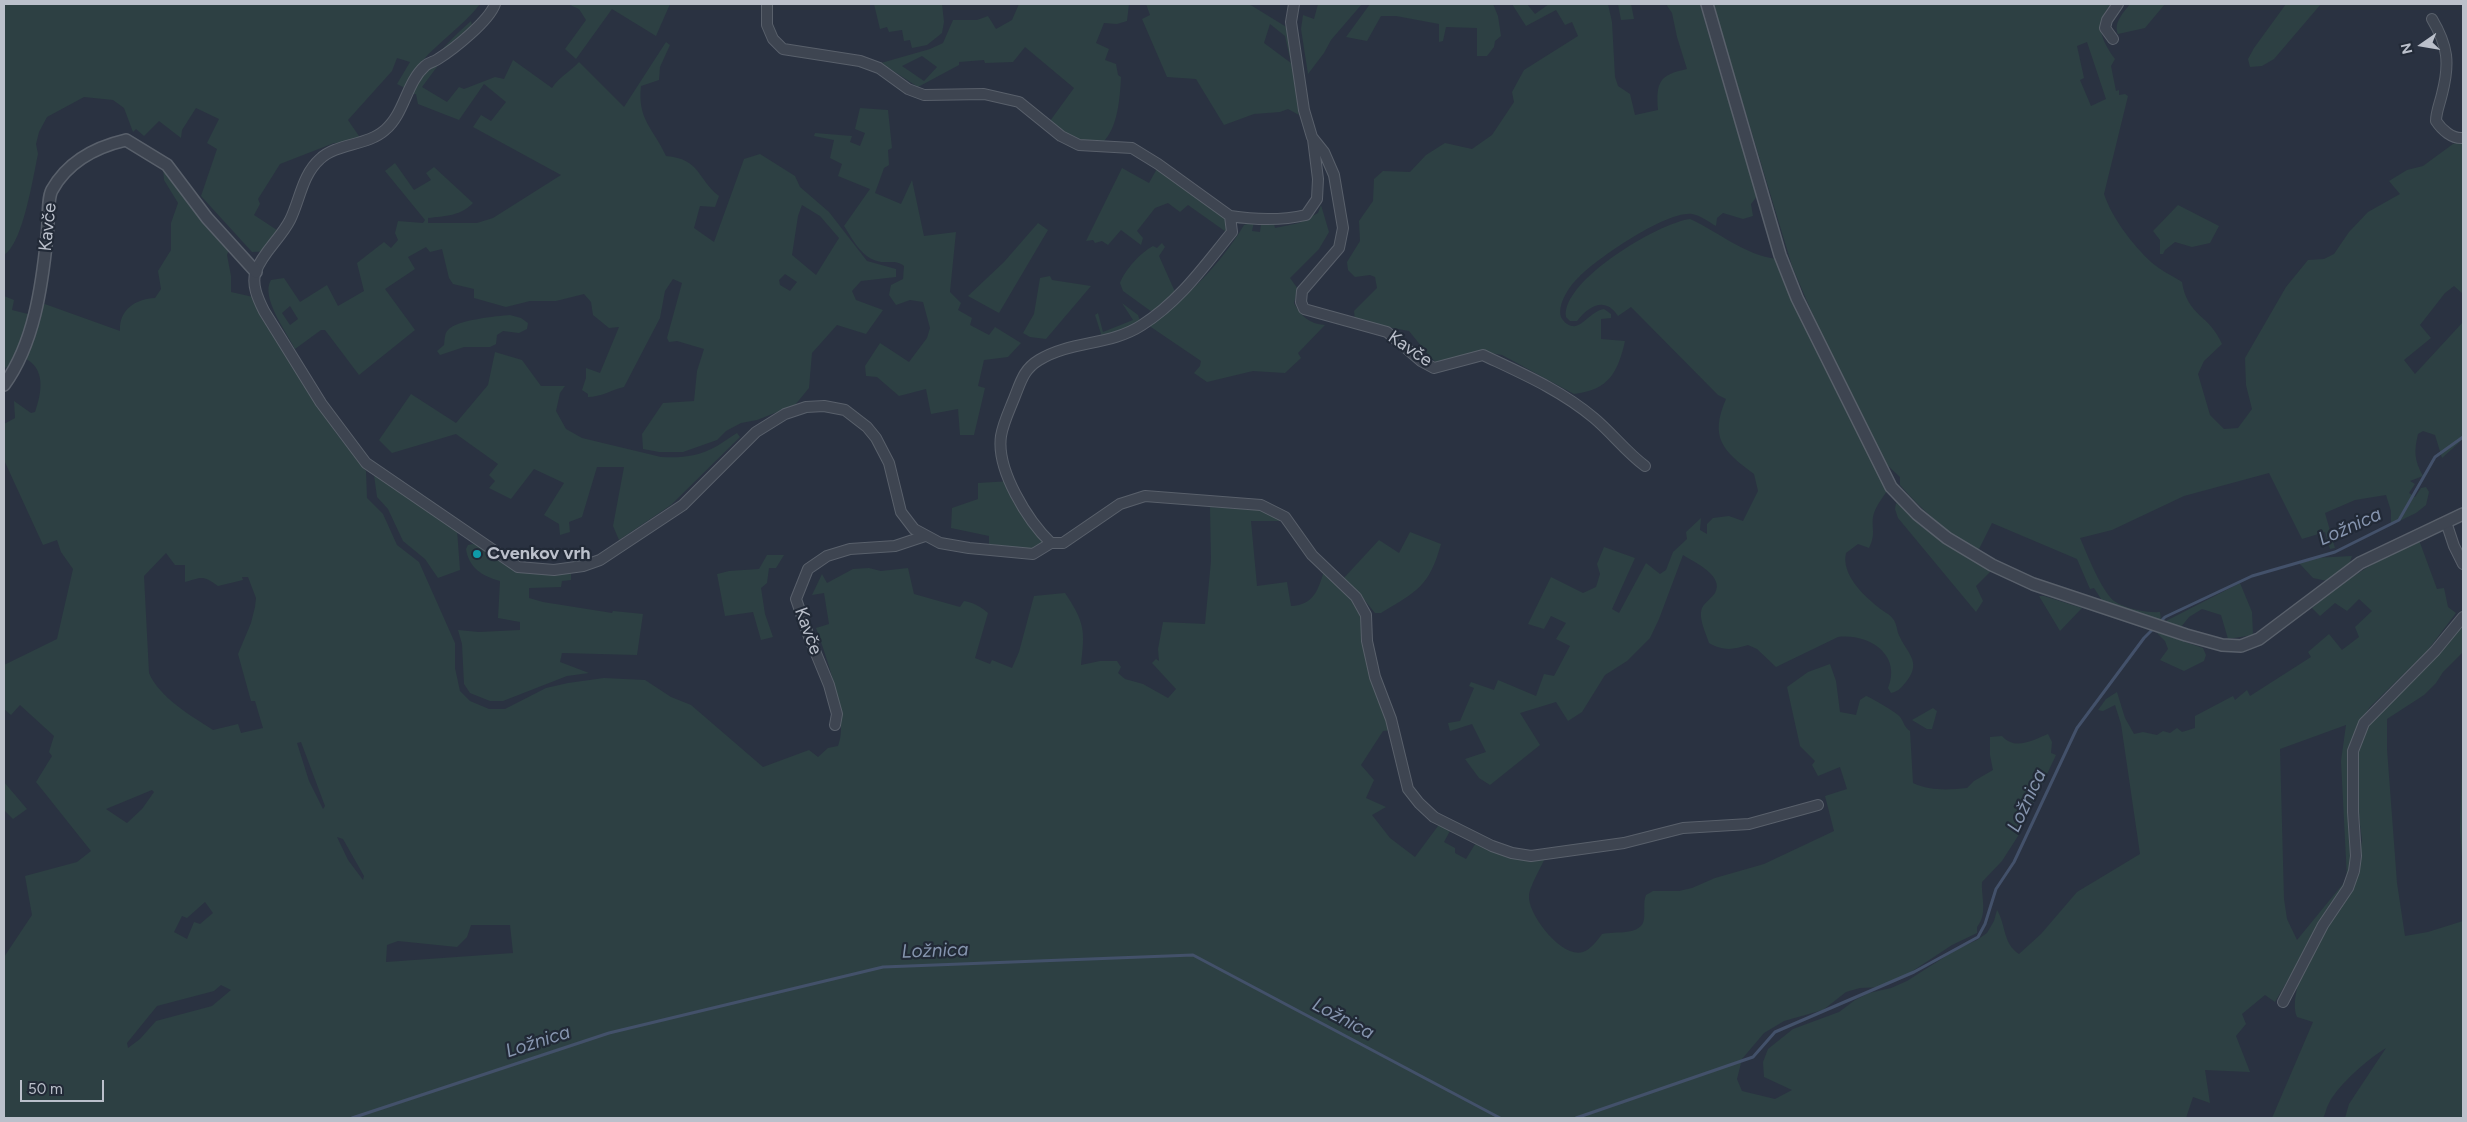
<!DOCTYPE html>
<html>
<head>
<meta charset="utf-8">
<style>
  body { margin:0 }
  #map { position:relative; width:2467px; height:1122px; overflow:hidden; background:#2a3241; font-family:Figtree,sans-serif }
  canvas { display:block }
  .frame { position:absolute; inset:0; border:5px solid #bbc0cb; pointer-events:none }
  .north { position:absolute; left:2397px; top:20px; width:50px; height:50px; -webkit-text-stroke:4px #222a37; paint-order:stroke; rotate:257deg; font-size:14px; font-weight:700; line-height:20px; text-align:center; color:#bbc0cb }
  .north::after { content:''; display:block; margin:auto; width:18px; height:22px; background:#bbc0cb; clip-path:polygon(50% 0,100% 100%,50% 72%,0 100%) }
  .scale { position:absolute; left:20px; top:1080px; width:84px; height:22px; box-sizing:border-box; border:2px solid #bbc0cb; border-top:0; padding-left:6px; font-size:15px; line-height:18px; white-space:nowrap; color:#bbc0cb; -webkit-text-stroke:4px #222a37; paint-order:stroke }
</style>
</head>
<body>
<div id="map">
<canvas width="2467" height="1122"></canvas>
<div class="frame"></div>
<div class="north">N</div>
<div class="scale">50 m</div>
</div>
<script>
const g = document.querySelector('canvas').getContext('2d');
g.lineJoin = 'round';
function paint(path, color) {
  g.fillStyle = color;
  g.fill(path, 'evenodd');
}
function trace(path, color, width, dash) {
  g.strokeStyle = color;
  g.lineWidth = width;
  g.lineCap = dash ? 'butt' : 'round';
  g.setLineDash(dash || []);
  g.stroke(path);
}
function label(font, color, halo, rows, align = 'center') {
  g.font = font + ' Figtree,sans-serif';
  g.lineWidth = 4.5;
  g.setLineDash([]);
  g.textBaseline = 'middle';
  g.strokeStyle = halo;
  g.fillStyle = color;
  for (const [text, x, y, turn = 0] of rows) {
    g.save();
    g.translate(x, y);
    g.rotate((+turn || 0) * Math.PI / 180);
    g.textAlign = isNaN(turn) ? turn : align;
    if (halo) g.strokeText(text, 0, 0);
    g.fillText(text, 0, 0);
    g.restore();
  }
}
paint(new Path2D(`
  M4,4H480C457,34 421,51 405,88L397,84L410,62L397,58L392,71L348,120L363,142L349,147L334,143L280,164L258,199L260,204L254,215L286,236L273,251L252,252L201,196L217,149L207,143L219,119L196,108L182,130L181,138L159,121L144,136L136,129L133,132L124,108L113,100L84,97L47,117L39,132L36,144L38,154C33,177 23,244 4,255Z
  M568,4H670L656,36L612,9L576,59L565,49L586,20L579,9Z
  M874,4H942L944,22L942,33L927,45L912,48L910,40L904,41L902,30L889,32L887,27L880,29Z
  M1019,4H1129L1127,21L1117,24L1104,23L1096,43L1109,49L1105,60L1116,64L1118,75L1121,77C1120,97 1118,128 1103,142C1080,144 1068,134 1050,121L1074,88L1025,47L1013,62L985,63L984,60L959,62V65L918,87L881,63L930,49L943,43L953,20H977L988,16L996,29L1012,20ZM922,56L937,67L924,81L902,66Z
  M1146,4H1249L1288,28L1299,115L1288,109L1280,112L1254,114L1224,125L1196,79L1167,77L1142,19L1150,15ZM1270,24L1285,36L1291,63L1264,43Z
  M1318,4H1362L1331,40L1324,53L1308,74L1301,29L1303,15L1314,19Z
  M1370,4H1493L1498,16L1501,36L1495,41L1494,47L1487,56H1477V28L1446,27L1443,41L1439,42V24L1396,16H1381L1367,41L1346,37Z
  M1512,4H1527L1535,14L1549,4H1608L1612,22L1615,77L1618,86L1630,94L1635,115L1658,110C1656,82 1659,75 1687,69L1677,37L1672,13L1666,4H1700C1717,68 1739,131 1758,195L1751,204L1753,216L1743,219L1723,213L1717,218L1716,226C1709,222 1700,215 1692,214C1666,211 1598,258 1579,277C1570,285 1557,304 1561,317C1563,321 1567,325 1572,326C1582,328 1591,311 1604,309L1611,314V318L1601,319V339L1625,341C1618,372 1609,390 1574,394L1502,355L1484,352L1438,364L1430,357L1409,331L1355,321L1354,311L1377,288L1375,277L1370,275L1355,277L1348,270L1347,262L1360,241L1359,221L1373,201L1374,179L1383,171L1410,172L1426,155L1445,143L1472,149L1492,135L1514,102L1512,92L1524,70L1578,36L1572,22L1565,25L1556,10L1526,26Z
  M1618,4H1631L1634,19L1621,20Z
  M1713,4H2111C2094,23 2101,40 2115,59L2111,66L2116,91L2119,90V95L2125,94L2128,96L2104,194C2112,218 2132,244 2151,262C2160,270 2171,275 2182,282C2187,316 2210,315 2222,344L2204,361L2198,374L2210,415L2224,429L2238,428L2252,409L2246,385L2245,358L2286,287L2308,260L2324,259L2334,254L2349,232L2368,212L2400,194L2389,181L2407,170L2423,166L2453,144L2463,141V294L2454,286L2445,293L2420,325L2431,338L2404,360L2415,374L2463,322V439L2442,458L2435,435L2423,431L2418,434C2414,451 2414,460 2423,476L2410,481L2415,484L2409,493L2415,497L2421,488L2426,487L2429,492L2426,505L2416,513L2391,525V511L2386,495L2355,500L2325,513L2335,548L2330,549L2325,532L2302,539L2269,473L2184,496L2112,530L2080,538C2087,554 2101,590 2114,601C2125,609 2148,613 2160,612L2161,620L2103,602L2094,588L2090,589L2077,559L1992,523L1978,551C1948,532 1923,512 1900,485V477L1886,464L1824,341L1792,266ZM2087,42L2106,99L2091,106L2080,80L2084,78L2077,46Z
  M2130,4H2165L2145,28L2118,34C2113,23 2124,12 2130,4Z
  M2286,4H2321L2274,59L2262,66L2250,67L2248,59L2254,48Z
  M471,21L472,25L445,56L422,87L447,102L459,87L464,89L495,77L504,79L513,60L552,88C560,76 570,72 579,62L624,107L666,42L670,45L660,67L659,80L641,86C637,120 654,129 666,156C701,159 697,179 719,196L715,207L700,206L694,228L714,242L744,159L760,154L795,176L800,187L829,212L867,261L896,269V277L861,281L852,291L856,300L883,310L866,334L837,325L812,353L809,388L795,405L757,420L741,423L726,431L717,440L683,452H659L643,449L642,434L663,403L694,401L697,371L704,349L677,341L669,342L667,338L682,283L673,279L665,291L660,318L624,387C611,390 601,397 588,397V394L582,390L586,378V368L600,373L619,327L609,328L593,315L591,302L584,294L556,301H530L506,307L474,298V289L453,284L449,278L442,249L430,252L426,247L408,257L415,269L385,289L415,330L359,375L325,330H321L295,349C287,333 260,297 271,280L284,278L300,302L327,285L338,306L364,291L357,263L384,242L391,248L398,240L395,233L398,221L423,223L425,220L385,171L395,163L414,190L431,180L426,173L434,167L473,203C461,216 445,216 428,218V223H477L493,218L561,175L473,127L481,115L491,121L506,102L484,84L459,120L418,104L416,94H411C427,65 446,43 471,21ZM802,205L820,216L839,238L816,275L792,255L798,216ZM785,274L797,282L790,291L780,285L779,280ZM290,306L298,319L290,325L282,313Z
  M860,108L888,110L892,148L888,150L889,165L884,168L875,193L901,204L912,180L924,236L956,232L950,292L961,303L958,310L972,318L970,325L989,335L995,327L1021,343L1008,357L984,360L978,386L985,388L974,435H960L958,409L931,414L926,389L899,396L877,377L866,376L865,366L880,343L909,362L927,338L930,328L923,302L910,300L896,305L889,295L891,285L903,279L904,266C896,259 886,264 877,261C861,257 852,238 844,226L870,189L838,176L842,164L830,158L834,140L814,136L815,133L852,136L850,142L860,146L865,133L855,129Z
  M163,167L232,242L227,255L231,276V292L262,299L336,433L366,471L367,498L383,514L397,545L419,562L455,643V668L460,691L470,701L489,709H505L546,688L568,683L604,678L645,680L671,697L691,705L763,767L809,750L818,757L828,748L838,746C850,721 825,653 816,628L829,624L824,593L812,595L822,574L827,583L853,569L869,568L881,571L908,568L914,594L960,607L964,601C974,603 980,606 988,613L975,658L990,664L992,660L1012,668L1019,652L1034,596L1065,593C1085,623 1085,630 1081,665L1100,661H1117L1121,667L1118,673L1125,679L1143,684L1168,698L1176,689L1152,663L1156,659L1159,661L1158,649L1163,622L1205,624L1211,561L1210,507L1262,510L1284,521H1251L1257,586L1287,582L1291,606C1314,605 1318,590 1324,571L1362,610L1393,730L1383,731L1361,765L1374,780L1366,798L1386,807L1372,815L1390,838L1415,857L1441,822L1451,829L1444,842L1455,848V853L1466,859L1477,841L1546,856C1542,865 1530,886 1529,895C1527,914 1562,959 1583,952C1591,949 1597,941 1602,934C1615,931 1642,936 1644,919C1645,911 1643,902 1646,895L1653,891H1679L1692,888L1715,878L1764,864L1834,831L1825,796L1847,789L1840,767L1818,776L1812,765L1815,761L1800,746L1787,687L1808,672L1830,664L1836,681L1840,712L1856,715L1860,700L1866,696C1870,697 1899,714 1900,717C1904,722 1904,727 1910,731L1913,783C1930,791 1949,790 1967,788L1974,781L1993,770L1990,755V737L2002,736C2015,751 2033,740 2048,734L2052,742L2051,753L2056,755L2018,836L2002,861L1982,882C1981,897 1988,914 1977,927V933L1952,945L1905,976L1881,987L1860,988L1846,992L1823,1010L1784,1021L1764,1033L1742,1059L1737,1079L1742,1091L1775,1099L1792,1090L1764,1077L1763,1062L1768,1049L1793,1029L1839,1012L1855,1000L1869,993L1891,988L1907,981L1957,949L1977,940L1987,933L1994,921L1997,910C2006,925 2003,944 2019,954L2041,934L2077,892L2140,854L2121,724L2115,705L2103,711L2098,710L2106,699L2117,692L2125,718L2134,734L2143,732L2157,735L2163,731L2170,733L2177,728L2182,732L2195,728V716L2233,696L2235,700L2247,690L2250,696L2311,657L2308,652L2329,634L2342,650L2359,637L2355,627L2372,611L2359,599L2347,611L2335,603L2320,616L2312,608C2345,579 2379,559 2419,540L2437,589L2444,588L2448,607L2456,613L2428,650L2370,707L2359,722L2347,772L2353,837L2351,873L2275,1002L2265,995L2242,1014L2246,1024L2236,1036L2250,1072L2205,1070L2210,1103L2193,1097L2186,1118H4V957L32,915L25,876L77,862L91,851L36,782L52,756L49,752L54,736L20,705L11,715L4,709V665L57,639L73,569L61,552L57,540L43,545L4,460V424L15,418L14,401L31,413L35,412C42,392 46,368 24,358L42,303L120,331C119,309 136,299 155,298L161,289L158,271L171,250V223L178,203L164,180ZM166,553L175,565H185V582C202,577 203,575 218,586L243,580L242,577H248L256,598L255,607L251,623L238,654L251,701H255L263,728L241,733L238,724L213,730C191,716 159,697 149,673L144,576ZM2346,725L2341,761L2347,879L2297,940L2287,919L2284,899L2280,749ZM301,742L325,806L323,809L309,781L297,743ZM152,790L154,792L142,809L127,823L106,809ZM337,837L343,839L364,876L363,880L348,860ZM205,902L213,913L200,924L194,922L187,939L174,932L182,916L187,918ZM471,925H510L513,953L386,962L387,945L398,941L457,947L467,937ZM221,985L231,990L212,1006L156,1021L140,1039L128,1048L127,1043L157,1006L214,991Z
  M1158,167L1229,218V234L1188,205L1180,212L1168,203L1155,208L1137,231L1143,238L1141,245L1121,230L1108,245L1102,241L1095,243L1093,240L1086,241L1122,168L1149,183Z
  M1321,205L1329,232L1319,249L1290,278L1298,289L1294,303C1301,316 1309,324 1325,325L1298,353L1301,358L1285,373L1253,371L1207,382L1194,373L1200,366L1201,361L1148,325C1186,299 1220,265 1244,225L1254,222L1252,231L1260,232L1261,224H1274L1275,228L1299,223L1318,213Z
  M2178,205L2219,226L2210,243L2192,247L2175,242L2165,250L2163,254H2160V240L2153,231Z
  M1690,219C1719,232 1744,255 1777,259L1793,302L1861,440L1889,488C1884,496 1877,504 1874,513C1870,526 1877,533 1869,548L1858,544L1846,553C1841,574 1863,595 1878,607C1882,611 1890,614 1893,619C1896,622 1897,629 1898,633C1906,653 1923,661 1906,682C1901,688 1899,691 1891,693L1888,688C1902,655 1869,633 1838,637L1776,667L1757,649L1748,645C1733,650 1723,651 1709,643C1706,633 1698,618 1702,608C1705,602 1712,598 1715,593C1725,576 1694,562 1683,555L1659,619L1650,638L1627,661L1605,675L1582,712L1568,721L1556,702L1520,713L1540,745L1490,785L1479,778L1465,759L1486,752L1472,724L1450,731L1448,723L1460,721L1474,688L1469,686L1471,682L1494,690L1498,680L1536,696L1544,674L1554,676L1570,646L1556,639L1566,623L1551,616L1544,629L1528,624L1551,577L1583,593L1596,587L1600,574L1597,564L1604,547L1635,558L1612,609L1619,613L1646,563L1660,574L1666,570L1673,552L1687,539L1686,532L1701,518L1700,530L1707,534V524L1713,518L1729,516L1743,521L1758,491L1754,474C1723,451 1709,438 1726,399L1718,395L1631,307L1618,316C1605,296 1589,306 1577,321H1570L1566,317C1561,281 1658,223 1690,219Z
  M1038,223L1048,230L999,313L968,296L1004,262Z
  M1162,243L1165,247L1159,256L1176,294L1152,312L1123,291L1120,283C1125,270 1140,253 1153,246L1157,248Z
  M1050,276L1052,280L1091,286L1046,339L1030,337L1023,333L1034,314L1040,278Z
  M4,296L14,300L12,310L32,315L11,369L4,367Z
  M1122,303L1138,315L1140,321L1130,328L1102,337L1095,315L1098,313L1103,332L1133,320Z
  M510,315L521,318L528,323L527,329L519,333L503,331L497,335L496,344L490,347H464L440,355L437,351L444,345C445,340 444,334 448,330C456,320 497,316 510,315Z
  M495,352L522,360L541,386H565L560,393L556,411L566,429L582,438L661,457C681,458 698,457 717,446C724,442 730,437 737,433L740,437L671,505L619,540L613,526L624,467H597L582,517L569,522L570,532L560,535L559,524L544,515L564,483L534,469L511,499L489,488L495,481L489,475L498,464L456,434L392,453L379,440L411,394L456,423L488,385Z
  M378,473L457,530L460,570L438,578L425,559L403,541L388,509L377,497L374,475Z
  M1011,481L1043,541L1039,547L1029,549L989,544V536L951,528L952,508L978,499V483Z
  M1896,503L1901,506L1922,527L1991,571L1976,586L1983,601L1976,612L1898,518L1895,509Z
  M1410,532L1441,544C1429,587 1417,591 1381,613H1375L1358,592L1343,579L1379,540L1399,553Z
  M473,544L550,573H571V580L562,581L561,587L529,588V598L543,602L612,613L613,611L643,614L637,655L562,653L560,662L589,673L567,676L503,701H490L470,693L464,684L462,644L458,630L479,632L520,630V622L498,618L500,581C482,576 469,568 466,549L468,545Z
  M767,555H784L776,568H769L767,583L761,588L765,614L773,637L761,640L753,612L725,616L717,574L729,571L759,569Z
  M2352,556L2349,564L2327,581L2313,578L2299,563L2313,558Z
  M2240,583L2252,612L2253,635L2228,639L2221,615L2202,609L2189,617L2181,627L2164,622Z
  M2039,596H2044L2082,608L2060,631Z
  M2463,623V652L2443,672L2436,683L2424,695L2387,719V749L2397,883L2405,936L2428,932L2463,921V1118H2345L2349,1104L2386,1048C2368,1059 2339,1084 2329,1103C2326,1108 2326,1113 2323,1118H2272L2313,1022L2297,1017C2284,983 2338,906 2357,877L2362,840L2355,786L2356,752L2365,726Z
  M2156,632L2203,648L2206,655L2204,661L2184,671L2160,660L2168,649L2165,641Z
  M1933,708L1937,711L1932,729H1927L1912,720Z
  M2463,732V873L2460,829Z
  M4,782L27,809L13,819L4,810Z`), '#2d4043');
trace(new Path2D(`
  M2159,623L2165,617L2252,576L2335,552L2399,520L2435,457L2463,437
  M352,1118L609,1033L883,967L1193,955L1500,1118
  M1576,1118L1753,1057L1775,1032L1914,972L1978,937L1985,924L1996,889L2014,862L2077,728L2144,638L2154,628`), '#43516a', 3);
const minor = new Path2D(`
  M495,4C489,21 454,49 438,59C434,62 429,62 425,66C406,83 405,113 385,130C367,146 337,143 320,159C302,175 300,200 290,220C281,238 263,252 256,271C251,284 258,299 264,311L321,403L366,463L518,567L554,570L583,566L600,560L683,505L756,432L785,414L806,407L824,406L845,410L867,427L876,438L889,463L901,512L914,529L940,543L969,548L1033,554L1051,543
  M767,4V25L773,39L783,49L860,61L879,68L908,89L924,95L984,94L1019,102L1061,136L1079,145L1132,148L1158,164L1230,216L1232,232C1204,266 1180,301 1142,325C1110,346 1072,340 1039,360C1024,369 1021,381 1015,396C1010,409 1003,423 1001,436C996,470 1028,521 1051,543H1063L1120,504L1145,496L1261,505L1285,517L1312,555L1356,597L1366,615L1367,641L1375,677L1391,719L1408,789L1419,803L1434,817L1492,846L1512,853L1531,856L1624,843L1683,828L1749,824L1818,805
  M1294,4L1291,22L1304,110L1312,137L1324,152L1334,175L1343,228L1339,248L1302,291L1301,302L1304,309L1387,332L1421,361L1434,368L1483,355C1521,373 1561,390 1594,418C1612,433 1626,452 1645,466
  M2432,19C2448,46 2450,63 2442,94C2440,103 2436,112 2436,121C2442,130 2452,139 2463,138
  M2113,39L2105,28L2107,20L2118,4
  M1230,216C1256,220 1280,221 1306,215L1317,199L1318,179L1313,139
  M2446,522L2454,546L2463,564
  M835,725L837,714L829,685L808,634L796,599L808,569L827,556L850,549L895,546L925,536
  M2283,1002L2323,925L2348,888L2354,871L2356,856L2353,812V751L2364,723L2435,651L2463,617`);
const tertiary = new Path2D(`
  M1707,4L1780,255L1797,298L1891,487L1917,514L1947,538L1992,565L2033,584L2186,635L2222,645L2241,646L2259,639L2360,563L2463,514
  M4,385C34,344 42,286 47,236C49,224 47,199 52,190C68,161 96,147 126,140L167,165L207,218L256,272`);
trace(minor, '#59606b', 12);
trace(tertiary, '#59606b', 14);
trace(minor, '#3e4551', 10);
trace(tertiary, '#3e4551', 11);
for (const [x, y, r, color] of [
  [477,554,5,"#0f9aa8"]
]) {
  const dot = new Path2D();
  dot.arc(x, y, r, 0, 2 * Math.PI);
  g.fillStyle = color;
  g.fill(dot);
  trace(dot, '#222a37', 2);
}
label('18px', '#bbc0cb', '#222a37', [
  ["Kavče",48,227,-84],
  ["Kavče",1410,349,34],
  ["Kavče",808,631,70]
]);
label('bold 18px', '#bbc0cb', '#222a37', [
  ["Cvenkov vrh",487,554]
], 'left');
label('italic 19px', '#8695af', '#222a37', [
  ["Ložnica",2350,527,-24],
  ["Ložnica",2027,801,-65],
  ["Ložnica",935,951,-2],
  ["Ložnica",1343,1019,28],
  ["Ložnica",538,1042,-18]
]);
</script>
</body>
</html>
